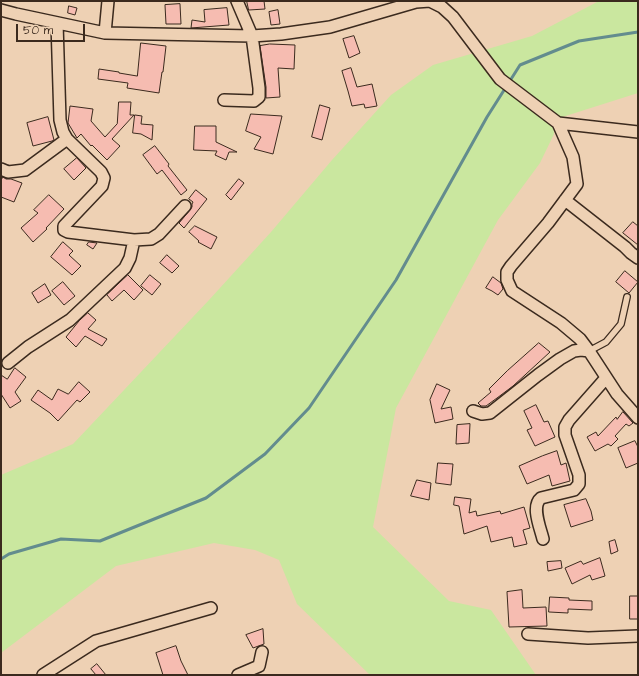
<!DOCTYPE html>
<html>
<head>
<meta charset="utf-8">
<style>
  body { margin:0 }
  #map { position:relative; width:639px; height:676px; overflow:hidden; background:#eed1b4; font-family:"Architects Daughter",sans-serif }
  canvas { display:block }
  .frame { position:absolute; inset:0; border:2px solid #3b2a1e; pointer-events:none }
  .scale { position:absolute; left:16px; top:24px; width:69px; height:18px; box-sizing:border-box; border:2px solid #3b2a1e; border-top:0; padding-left:5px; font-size:12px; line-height:14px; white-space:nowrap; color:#3b2a1e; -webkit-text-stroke:3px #eed1b4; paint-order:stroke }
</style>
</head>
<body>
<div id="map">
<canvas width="639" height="676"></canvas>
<div class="frame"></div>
<div class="scale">50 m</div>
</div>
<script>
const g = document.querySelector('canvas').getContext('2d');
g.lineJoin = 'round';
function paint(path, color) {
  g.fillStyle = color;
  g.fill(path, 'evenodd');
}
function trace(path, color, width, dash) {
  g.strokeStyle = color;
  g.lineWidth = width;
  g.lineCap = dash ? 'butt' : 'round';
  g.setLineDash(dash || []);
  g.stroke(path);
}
paint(new Path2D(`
  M599,1H638V93L553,120L554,134L540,163L498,220L396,408L373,527L449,601L491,610L536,675H370L297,604L279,560L255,550L214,543L116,566L1,653V475L73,444L209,300L271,232L332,160L391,95L433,65L532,36Z`), '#cae79f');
trace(new Path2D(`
  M1,559L9,554L61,539L100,541L206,498L265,454L309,408L396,280L487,117L520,65L579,41L638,32`), '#638c8e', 3);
const building = new Path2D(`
  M247,1H264L265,9L249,10Z
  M180,4L181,24H166L165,5Z
  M69,6L77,8L75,15L68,13Z
  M227,8L229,25L191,28L192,20L205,22L204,10Z
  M278,10L280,24L271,25L269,12Z
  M354,36L360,53L349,58L343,39Z
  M141,43L166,46L163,72H162L159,93L127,88L128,83L98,79L99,69L119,72V73L137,76Z
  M270,44L295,45L294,69L278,68L280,97L266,98V87L260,46Z
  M351,68L357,87L372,84L377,106L365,108L364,104L352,106L348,91L342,71Z
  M119,102H131L130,115H134L112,139L120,146L107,160L92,145L91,146L81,134L77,138L68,123L70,106L93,109L91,121L105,137L117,124Z
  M320,105L330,108L322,140L312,137Z
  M251,114L282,116L273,154L254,149L261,137L246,131Z
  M135,115L142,116L141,124L153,125L152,140L141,134L133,133Z
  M48,117L54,140L52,141L33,146L27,123Z
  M195,126H216V142L237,152H229L226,160L215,155L217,151L194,150Z
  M155,146L169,164L168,166L187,190L181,195L162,170L157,174L143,155Z
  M77,158L86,168L74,180L64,169Z
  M3,177L6,179H11L22,183L14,202L1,197V181Z
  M239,179L244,183L231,200L226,195Z
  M196,190L207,199L184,228L179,223L190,210L192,207V204L193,202L189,199Z
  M49,195L64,209L46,228L47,229L33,242L21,228L38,213L34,210Z
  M633,222L638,226V245L623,233Z
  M195,226L217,237L211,249L198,242L199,241L189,232Z
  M63,242L73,251L69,255L81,266L72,275L51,257Z
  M89,242L97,243L93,249L87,245Z
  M167,255L179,266L172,273L160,263Z
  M625,271L638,282L629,293L616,282Z
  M128,275L143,290L134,300L124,290L112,301L107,295Z
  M150,275L161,284L152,295L141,286Z
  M493,277L501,283L503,289L498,295L492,291L486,288Z
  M63,282L75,296L64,305L52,291Z
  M45,284L51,295L38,303L32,293Z
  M88,313L96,320L88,329L107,339L102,346L85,336L76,347L66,337L79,321Z
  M539,343L550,352L513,386L497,398L486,406H481L478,403L491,392L489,389L507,371Z
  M15,368L26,377L15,392L21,401L10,408L1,394V375L7,379Z
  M79,382L90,392L80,402L77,400L58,421L50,413L31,400L38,390L52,400L58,389L68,394Z
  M437,384L450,390L441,409L451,407L453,419L435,423L430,400Z
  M536,405L544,422L548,421L555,437L535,446L527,430L532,428L524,411Z
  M623,412L633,423L629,426L626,424L615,436L618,439L611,446L608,444L595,451L587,437L596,432L598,436L616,417L617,419Z
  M470,424L469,443L456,444L457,425Z
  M635,441L638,447V463L626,468L618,448Z
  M557,451L561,465L566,463L570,481L552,486L549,475L527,484L519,466L542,456Z
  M438,463L453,464L451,485L436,483Z
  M417,480L431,483L429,500L411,496Z
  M455,497L471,499L469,513L476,511L477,516L500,511L501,514L524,507L530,528L523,530L527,544L514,547L512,537L491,542L487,526L464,534L459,506L454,505Z
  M586,499L591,511L593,520L571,527L564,505Z
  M615,540L618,551L611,554L609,542Z
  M600,558L605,576L592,580L590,575L572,584L565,568L581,561L583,564Z
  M561,561L562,568L548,571L547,562Z
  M522,590L523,608L546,607L547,626L509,627L507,592Z
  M630,596H638V619H630Z
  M550,597L569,598V600L592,601V610L568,609V613L549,612Z
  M263,629L264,644L253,648L246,635Z
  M176,646L181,661L188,675H163L156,653Z
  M97,664L106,675H96L91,669Z`);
paint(building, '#f6bcb1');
trace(building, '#3b2a1e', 1);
const service = new Path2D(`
  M589,351L606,342L621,324L627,297`);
const minor = new Path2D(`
  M1,10L16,14L105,33L252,36L281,34L330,27L416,2L430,1L442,7L453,17L500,79L558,123L638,132
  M57,23L60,120L63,132L67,139L101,172L104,178L102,186L64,226V230L68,232L134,240L151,239L159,234L185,206
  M105,33L108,1
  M224,100L254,101L259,97V88L252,36L237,1
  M558,123L573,157L577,184L548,223L511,266L507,272V280L512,291L561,323L580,339L589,351L617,394L638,418
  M1,169L8,172L25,170L67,139
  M565,200L625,247L631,253L638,258
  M8,363L28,347L70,320L125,268L130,258L134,240
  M473,411L482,414L490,413L538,375L560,359L574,351L581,350L589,351
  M543,539C540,527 531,506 541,498L574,490L579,484V475L565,435V427L569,420L606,378
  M528,634L588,638L638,636
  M43,675L96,641L211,608
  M238,675L259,666L262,652`);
trace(service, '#3b2a1e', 8);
trace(minor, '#3b2a1e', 14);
trace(service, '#eed1b4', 5.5);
trace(minor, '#eed1b4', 11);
</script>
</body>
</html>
